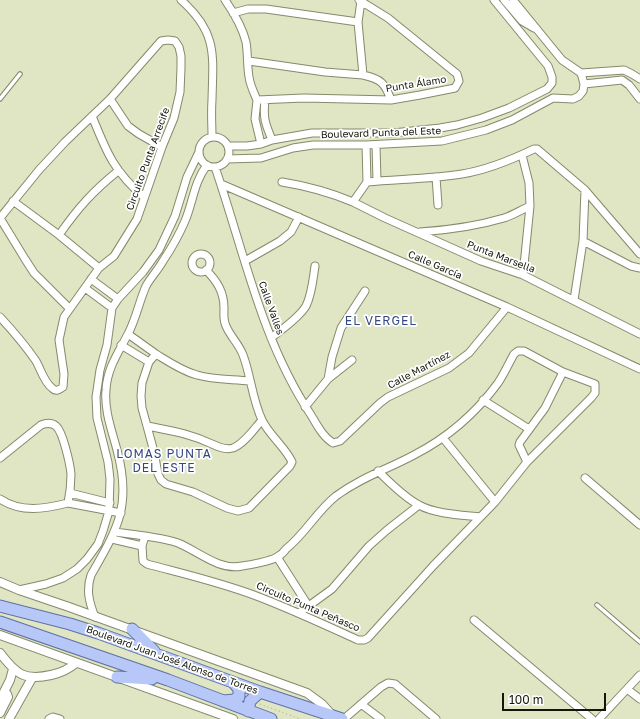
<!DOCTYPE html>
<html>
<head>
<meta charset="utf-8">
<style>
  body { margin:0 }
  #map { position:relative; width:640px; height:719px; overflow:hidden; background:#e0e5c4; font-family:"Golos Text",sans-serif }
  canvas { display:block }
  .scale { position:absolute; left:502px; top:693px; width:104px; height:18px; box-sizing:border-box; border:2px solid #14160a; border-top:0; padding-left:5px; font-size:12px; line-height:14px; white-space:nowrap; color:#14160a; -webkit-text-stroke:3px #fff; paint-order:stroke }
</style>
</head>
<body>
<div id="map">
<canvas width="640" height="719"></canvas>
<div class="scale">100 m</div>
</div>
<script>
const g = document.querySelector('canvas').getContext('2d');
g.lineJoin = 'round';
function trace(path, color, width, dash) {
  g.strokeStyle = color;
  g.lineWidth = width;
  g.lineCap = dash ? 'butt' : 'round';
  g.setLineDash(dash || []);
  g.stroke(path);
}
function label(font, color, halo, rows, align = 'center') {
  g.font = font + ' "Golos Text",sans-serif';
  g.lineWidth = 3.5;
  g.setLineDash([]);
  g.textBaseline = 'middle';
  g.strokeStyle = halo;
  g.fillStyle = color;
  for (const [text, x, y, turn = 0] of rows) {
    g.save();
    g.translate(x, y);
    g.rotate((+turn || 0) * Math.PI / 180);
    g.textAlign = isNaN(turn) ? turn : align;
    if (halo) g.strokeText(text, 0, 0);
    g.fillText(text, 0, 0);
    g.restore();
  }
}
const service = new Path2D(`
  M0,99L20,74
  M597,605L640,642`);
const minor = new Path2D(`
  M181,0C218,33 213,55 212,100C211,113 212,125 212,137
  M225,0C234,13 242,26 246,42C248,54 247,65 249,77C250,85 254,93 257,100
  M504,0L522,21L534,28
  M361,1L358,22L363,75C381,79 385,83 391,100
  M233,13L248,9H266L358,22
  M249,61L325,72L363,75
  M581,73L624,70L632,74L640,79
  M584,84L622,80L629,85L640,99
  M110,99L128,126L139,134L162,147
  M257,100L304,98L391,100L420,95L455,88L459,81L457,74L388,18L359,0
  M257,100L255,119L261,144
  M265,100C263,118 265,123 272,140
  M92,116C106,151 114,172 144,197
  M199 152a15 15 0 1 1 30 0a15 15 0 1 1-30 0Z
  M366,145L367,182L353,202L385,218L481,261L523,275L640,334
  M376,145L377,181
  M228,146H247L261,144L272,140L312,133H393L440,128L457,125L482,118L509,108L547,89L552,83V77L548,66L494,0
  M227,159L261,158L293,148L313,145H366L442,141L486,130L512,120L553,98L573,99L579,96L583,91L584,84L581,73L562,60L513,0
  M215,167C244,251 261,340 311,415C317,425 323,437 333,443L340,441L380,403L388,397L449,368L469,353L507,307
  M436,177L438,205
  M282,182C307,186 329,192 353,202
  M367,182C399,179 430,179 462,174C487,170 511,160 534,149H537L585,190L640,254
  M221,184L507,307L640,369
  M13,201L59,235L99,268
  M0,218L39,170L65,142L110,99L161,41L168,40L175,41L179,47L181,56V68L180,92L174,118L162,147L137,219L114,256L99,268L64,317L59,340L64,374L63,387C59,390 56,392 52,388C44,382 41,370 36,361C25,345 13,331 0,317
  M0,218L25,259L34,273L69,308
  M420,232C449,230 477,226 504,218C513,215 521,210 530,206L529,183L522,155
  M59,235C78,208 92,192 118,171
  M583,241L631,266L640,268
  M192 263a9 9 0 1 1 18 0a9 9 0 1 1-18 0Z
  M245,261L280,241L291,232L299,217
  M206,270C217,281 224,292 224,308C224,314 223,320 226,326C230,336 239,344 243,355C251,376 252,399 262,420C269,435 286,448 292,462L290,466L249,508L238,511L227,508L193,492L166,484L161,480L158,474L154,452L147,426L142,408L141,396L142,383L149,362L156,354C169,362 182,371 197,375C214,380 232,379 250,381
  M523,275L530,206
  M91,279L118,299
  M85,288L112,308
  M574,300L583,241L585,190
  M128,334L156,354
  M271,338C281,330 299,318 306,306C312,294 313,279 315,266
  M121,345L149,362
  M518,351H524L563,372L595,384V393L591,398L527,462L495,502L433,566L368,638L364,640H358C325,625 293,610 259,597C223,583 184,574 147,564L143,561L142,546L145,536C156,538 167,539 178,543C198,551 219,571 242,566C250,565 271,561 277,557C281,555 284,552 286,549C305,534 317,511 336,496C362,477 386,470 414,455C447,438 476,413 498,383C504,374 509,363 514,354Z
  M328,379L352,360
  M483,400L529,429
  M305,407L328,379L332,357L341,328L365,291
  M147,426C172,431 188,433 212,444C218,447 226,450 233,448C244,444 254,429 262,420
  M443,438L495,502
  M0,458L41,425C46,423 51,422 56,426C63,432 70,464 71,474C71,484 70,493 68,503C44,509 21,513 0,499
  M527,462L519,445L520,442L545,408L563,372
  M378,471C389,482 405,498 419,505C435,514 462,515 480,517
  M585,478L640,525
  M70,493L110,503
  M68,503L121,513
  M115,532L145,536
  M112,539L142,546
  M277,557L309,607
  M19,590L46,584L63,578L77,569L87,559L98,544L103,531L109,511L110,479L108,462L97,418L96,397L100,370L107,345L112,308L118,299L143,272L159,250L175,216L187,177L199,152
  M299,613L332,589L369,546L387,530L419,505
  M95,617C89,602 86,590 91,575C118,528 132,505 117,450C112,431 104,410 106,390C107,369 118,353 128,334C136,319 139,302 146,286C151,277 158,270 163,261C171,249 179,235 185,221C193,202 194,182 207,165
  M474,620L592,719
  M627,689L640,699
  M361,704L381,719
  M49,719L53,717L60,719
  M344,719L381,687L388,683L395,684L436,719
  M599,719L640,675`);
const tertiary = new Path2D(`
  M0,582L19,590L69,607L307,693L322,704L332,715
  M0,635L233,719
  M0,653C16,674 24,681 51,675C61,673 69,669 76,663
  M0,700L10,680L13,669
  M0,713L8,697L7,694
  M9,719L32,678`);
const primary = new Path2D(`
  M0,606L70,624L98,633L260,692L342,719
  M0,622L168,680L271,719
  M132,629L154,651
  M117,677L152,679
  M223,701L234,700L239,697V689L233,682
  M248,711L250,701L260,692`);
trace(service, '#858a6c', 5.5);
trace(minor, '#858a6c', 9);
trace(tertiary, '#858a6c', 10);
trace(primary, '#5e71a2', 13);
trace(new Path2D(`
  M260,704L300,719`), '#a2a68b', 1, [1, 3]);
trace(service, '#fff', 3.5);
trace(minor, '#fff', 7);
trace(tertiary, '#fff', 8);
trace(primary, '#b6c7f8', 11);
label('10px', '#14160a', '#fff', [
  ["Punta Álamo",416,84,-9],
  ["Boulevard Punta del Este",381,133,-2],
  ["Circuito Punta Arrecife",148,159,-70],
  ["Punta Marsella",501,257,21],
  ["Calle García",435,265,23],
  ["Calle Valles",271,308,70],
  ["Calle Martínez",419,370,-28],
  ["Circuito Punta Peñasco",308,607,23],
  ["Boulevard Juan José Alonso de Torres",172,660,20]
]);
g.letterSpacing = '1px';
label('12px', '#364883', '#fff', [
  ["EL VERGEL",381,321],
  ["LOMAS PUNTA",164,454],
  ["DEL ESTE",164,468]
]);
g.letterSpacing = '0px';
</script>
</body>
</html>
